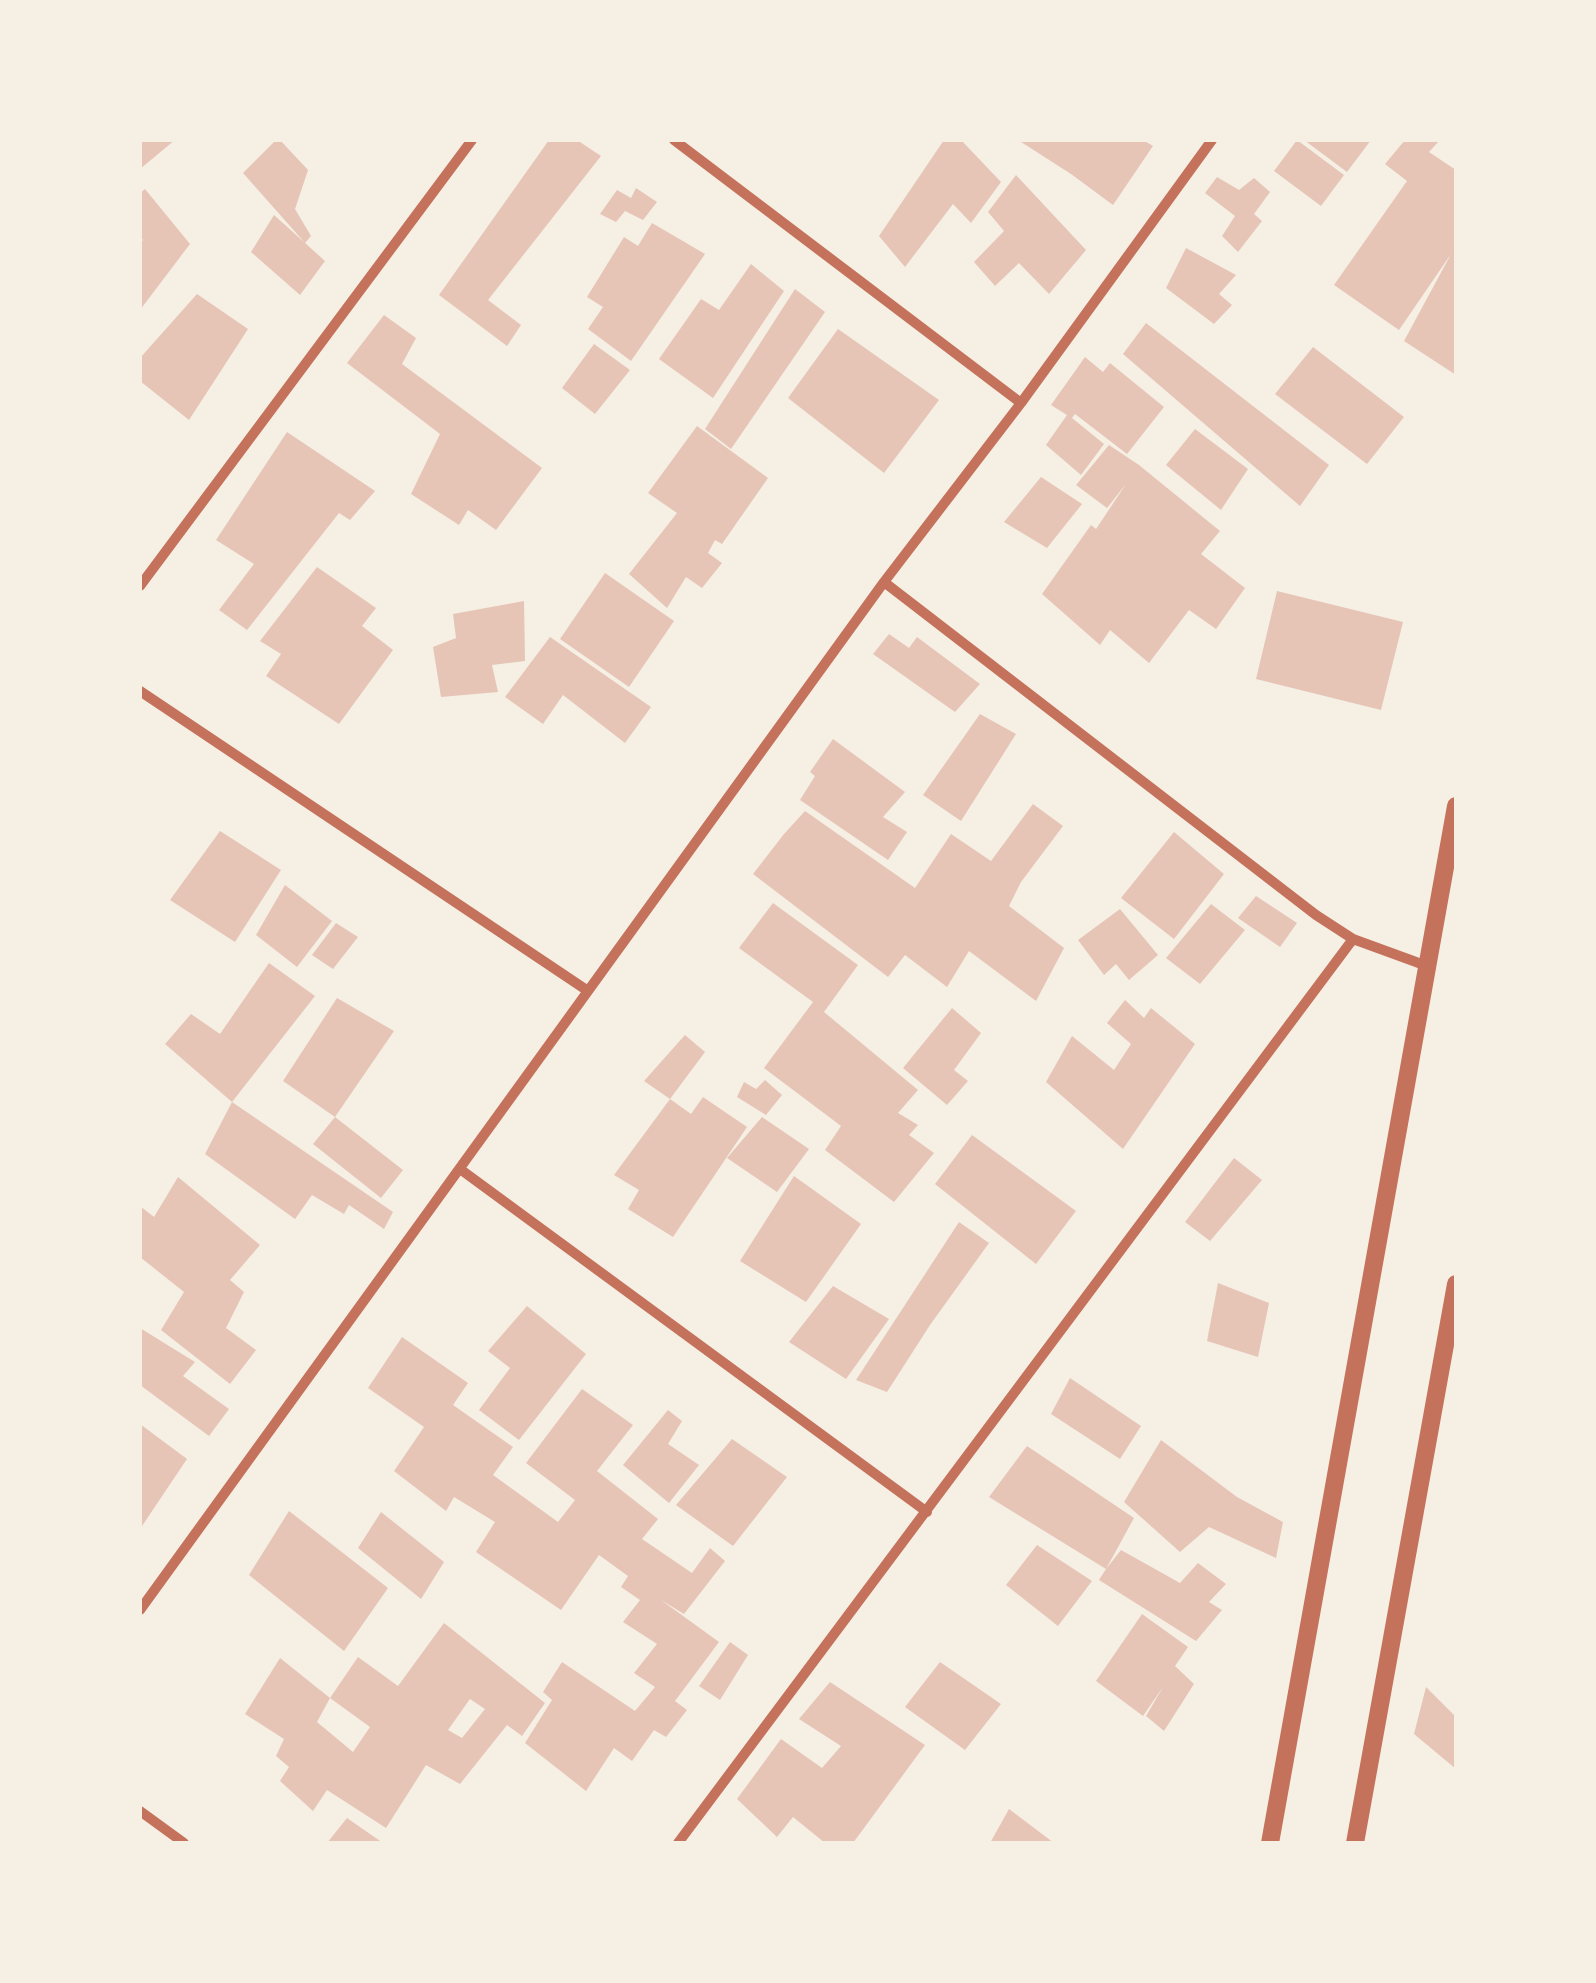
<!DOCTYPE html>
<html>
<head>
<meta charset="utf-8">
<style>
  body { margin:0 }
  #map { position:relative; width:1596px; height:1983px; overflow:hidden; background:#f6efe4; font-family:"Public Sans",sans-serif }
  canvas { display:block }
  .frame { position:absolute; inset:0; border:142px solid #f6efe4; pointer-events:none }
</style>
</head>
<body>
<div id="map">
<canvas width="1596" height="1983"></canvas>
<div class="frame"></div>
</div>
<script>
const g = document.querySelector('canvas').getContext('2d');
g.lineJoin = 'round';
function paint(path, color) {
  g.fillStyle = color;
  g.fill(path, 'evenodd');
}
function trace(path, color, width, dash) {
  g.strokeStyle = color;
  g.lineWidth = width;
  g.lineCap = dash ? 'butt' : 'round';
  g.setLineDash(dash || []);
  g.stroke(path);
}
paint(new Path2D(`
  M140,140H175L140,169Z
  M276,140H280L308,170L295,209L311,236L305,243L243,173Z
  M549,140H577L601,156L488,300L521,325L507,346L439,295Z
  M944,140H961L1001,182L971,223L953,204L905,267L879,236Z
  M1018,140H1143L1153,146L1113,205L1071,174Z
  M1297,140L1344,175L1321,206L1274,171Z
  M1304,140H1371L1347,172Z
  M1405,140H1440L1429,152L1456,170V375L1404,341L1451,254L1399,330L1334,285L1407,181L1385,164Z
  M1016,175L1086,250L1049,294L1019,263L995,286L974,262L1004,231L988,212Z
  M1217,177L1239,190L1254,178L1270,192L1254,214L1262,221L1238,252L1222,236L1235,216L1205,193Z
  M636,188L657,202L643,220L625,211L616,222L600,214L617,190L631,198Z
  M145,189L190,244L140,310V243L143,240L140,237V193Z
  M274,215L325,261L300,295L251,252Z
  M652,223L705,254L631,361L588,329L603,307L587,297L624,237L638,246Z
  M1186,248L1236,275L1219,294L1232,305L1214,324L1166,288Z
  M751,264L784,291L713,398L659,359L701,299L719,310Z
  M795,289L825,312L731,449L705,429Z
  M197,294L248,329L189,420L140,381V358Z
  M384,315L416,338L402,364L542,468L496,530L468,510L459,525L411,494L440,434L347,363Z
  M1146,323L1329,465L1300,506L1123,354Z
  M838,329L939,400L884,473L788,398Z
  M594,344L630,370L595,414L562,388Z
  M1313,347L1404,417L1367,464L1275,394Z
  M1085,357L1103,372L1110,363L1164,407L1127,454L1075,414L1072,418L1104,444L1081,475L1046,445L1067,415L1051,405Z
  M697,426L768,478L722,544L715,540L708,553L722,563L702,588L686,577L667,608L629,574L677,513L648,493Z
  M1195,429L1248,469L1221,510L1166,465Z
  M287,432L375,491L350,520L339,513L247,630L219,610L254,564L216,540Z
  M1109,445L1139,465L1220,531L1201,554L1245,588L1216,629L1189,610L1149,663L1110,630L1100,645L1042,594L1091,525L1096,529L1126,484L1107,508L1076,485Z
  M1041,477L1082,504L1047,548L1004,522Z
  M317,567L376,608L362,626L393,650L339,724L266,676L281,654L260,641Z
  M605,573L674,621L629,687L560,639Z
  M1277,591L1403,622L1381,710L1256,679Z
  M524,601L525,661L492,665L498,692L441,697L433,647L456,638L453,614Z
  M889,634L909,648L917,637L980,684L955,712L873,654Z
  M550,637L651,707L625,743L563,695L543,724L505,697Z
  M980,714L1016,734L961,821L923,795Z
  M833,739L905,792L883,817L907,832L888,860L800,800L815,776L810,772Z
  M1033,804L1063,826L1021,882L1009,906L1064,948L1036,1001L969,951L947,987L905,955L888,977L753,874L784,834L805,811L915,888L951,834L991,861Z
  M220,831L281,870L235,942L170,900Z
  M1174,832L1224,874L1174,939L1121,898Z
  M285,885L332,921L297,967L256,935Z
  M1256,896L1297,923L1280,947L1238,918Z
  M773,903L858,965L824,1012L918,1090L898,1113L918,1125L909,1135L934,1153L894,1202L825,1150L841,1126L764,1068L813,1002L739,948Z
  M1211,904L1245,930L1200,984L1166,958Z
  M1120,909L1158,955L1129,980L1116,964L1104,975L1078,940Z
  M336,923L358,937L333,969L312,955Z
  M269,963L315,996L232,1102L165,1044L191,1014L220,1034Z
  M337,998L394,1031L335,1117L283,1081Z
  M1125,1000L1144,1018L1151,1008L1195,1044L1123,1149L1046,1082L1072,1036L1114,1070L1131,1044L1107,1023Z
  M952,1008L981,1033L954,1070L968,1081L947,1105L903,1068Z
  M685,1035L705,1052L670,1099L644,1081Z
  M765,1080L782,1095L766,1115L737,1097L744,1082L756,1089Z
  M703,1097L747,1127L673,1237L628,1209L639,1190L614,1175L670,1099L691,1114Z
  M232,1102L393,1212L384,1229L349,1205L344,1214L312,1195L295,1219L205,1154Z
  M335,1117L403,1170L381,1198L313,1144Z
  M762,1117L809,1149L777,1192L727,1158Z
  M972,1135L1076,1211L1036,1264L935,1184Z
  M1234,1158L1262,1180L1210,1241L1185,1222Z
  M794,1176L861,1224L806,1302L740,1261Z
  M178,1177L260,1245L230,1280L244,1292L226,1328L256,1350L230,1384L161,1330L184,1292L140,1257V1206L154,1217Z
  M959,1222L989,1243L930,1325L887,1392L856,1380Z
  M1218,1283L1269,1303L1258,1357L1207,1341Z
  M833,1286L889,1319L846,1379L789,1342Z
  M527,1306L586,1354L519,1440L479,1410L510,1368L488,1351Z
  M140,1328L195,1362L183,1376L229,1409L209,1436L140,1385Z
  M402,1337L468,1383L453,1405L513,1447L493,1475L558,1522L575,1500L526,1463L582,1389L633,1425L597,1471L658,1519L642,1539L692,1573L710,1548L725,1561L684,1614L661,1600L719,1642L675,1701L687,1710L666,1737L654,1730L632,1761L614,1748L586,1791L525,1743L552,1700L543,1692L562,1662L635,1711L655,1687L634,1673L657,1644L623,1622L640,1600L621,1587L628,1576L599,1555L561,1610L476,1552L495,1522L454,1497L446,1511L394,1471L424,1427L368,1388Z
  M1070,1378L1141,1426L1120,1459L1051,1414Z
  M668,1410L682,1421L668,1444L699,1465L669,1503L623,1465Z
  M140,1424L187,1459L140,1529Z
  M732,1439L787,1477L733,1546L676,1505Z
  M1161,1440L1237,1497L1283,1522L1276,1558L1209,1527L1180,1552L1124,1502Z
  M1027,1446L1134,1518L1106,1569L1121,1550L1180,1583L1198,1563L1226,1584L1209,1602L1222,1610L1196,1641L1099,1580L1106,1569L989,1497Z
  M289,1511L388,1588L344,1651L249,1575Z
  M381,1512L444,1562L421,1599L358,1548Z
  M1037,1545L1092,1581L1058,1626L1006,1585Z
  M1142,1614L1188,1647L1175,1666L1194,1684L1164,1731L1146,1716L1163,1687L1143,1716L1096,1681Z
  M444,1623L545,1703L522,1736L507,1725L460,1784L426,1765L386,1828L327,1790L313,1811L280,1781L289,1767L276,1756L284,1739L245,1714L280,1658L330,1698L317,1722L353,1752L370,1727L330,1698L358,1657L398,1686ZM470,1699L485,1709L462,1738L448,1730Z
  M730,1642L748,1655L720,1700L699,1686Z
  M940,1662L1001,1704L965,1750L905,1707Z
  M830,1682L925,1745L853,1843H825L793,1817L777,1837L737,1799L781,1739L822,1768L841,1746L799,1719Z
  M1426,1687L1456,1717V1769L1414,1734Z
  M1009,1809L1054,1843H990Z
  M347,1818L383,1843H327Z`), '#e6c5b7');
trace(new Path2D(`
  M674,140L1021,403
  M884,582L1316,915L1353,939L1427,966
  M140,586L472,140
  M140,691L588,991
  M460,1169L927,1512
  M140,1610L884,582L1021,403L1212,140
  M140,1811L184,1843
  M678,1843L1353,939`), '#c5725c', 10);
trace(new Path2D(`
  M1270,1843L1456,806
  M1355,1843L1456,1284`), '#c5725c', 18);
</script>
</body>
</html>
